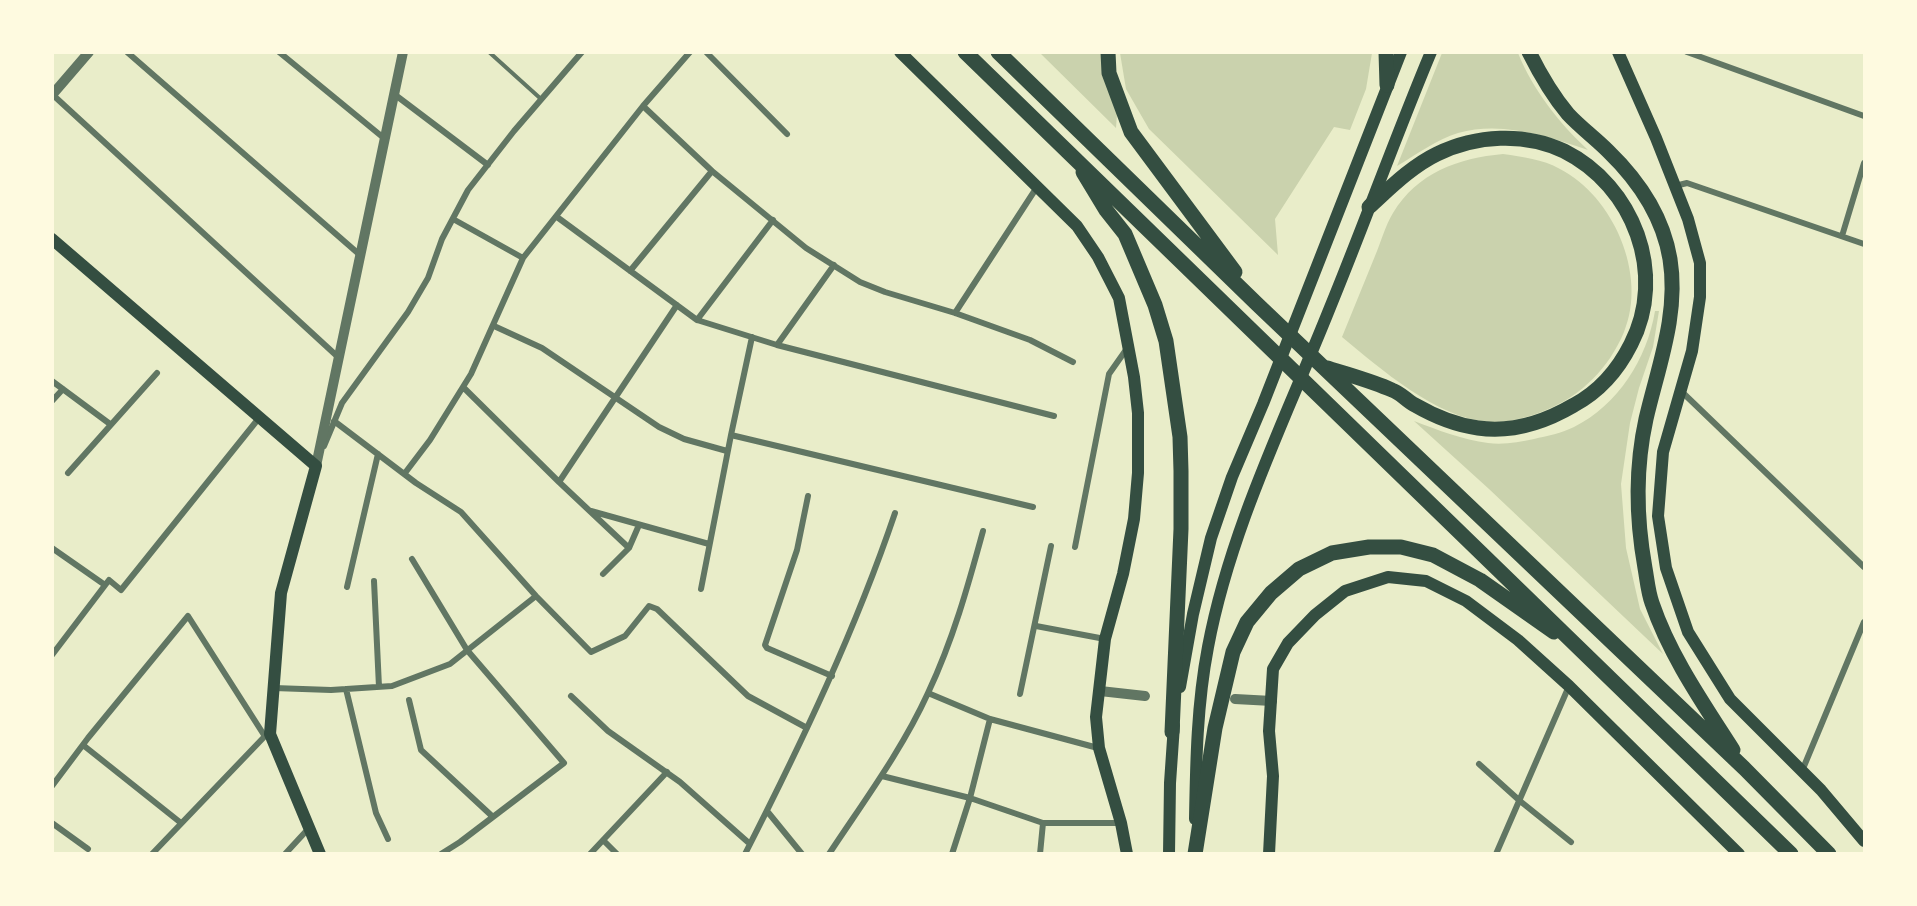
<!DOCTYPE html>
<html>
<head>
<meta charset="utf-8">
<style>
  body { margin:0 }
  #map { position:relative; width:1917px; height:906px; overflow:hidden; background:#e9edc9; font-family:Jost,sans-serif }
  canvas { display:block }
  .frame { position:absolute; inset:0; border:54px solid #fefae0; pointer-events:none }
</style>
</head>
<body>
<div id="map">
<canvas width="1917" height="906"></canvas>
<div class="frame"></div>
</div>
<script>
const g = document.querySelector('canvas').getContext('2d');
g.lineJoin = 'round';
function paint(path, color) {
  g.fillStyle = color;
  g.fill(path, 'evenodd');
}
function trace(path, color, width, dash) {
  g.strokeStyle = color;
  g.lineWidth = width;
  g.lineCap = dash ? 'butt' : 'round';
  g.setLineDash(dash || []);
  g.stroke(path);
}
paint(new Path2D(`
  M1040,53H1108L1118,100L1116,128Z
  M1120,53H1372L1366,89L1350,130L1334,127L1275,219L1278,255L1149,129L1126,89Z
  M1442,53H1518C1533,90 1559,123 1588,150C1546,136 1502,121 1458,133C1437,139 1416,155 1397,166Z
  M1503,154C1523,157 1542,159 1560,169C1613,196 1648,275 1624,332C1609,368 1581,396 1546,410C1529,417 1508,423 1489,422C1436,418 1381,369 1342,337C1353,310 1364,283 1375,256C1381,242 1385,226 1393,213C1417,173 1458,158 1503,154Z
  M1655,311H1659L1653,347L1639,388L1630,423L1621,484L1626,548L1640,609L1663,654L1489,489L1414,421C1438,430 1463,440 1488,443C1504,445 1519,442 1534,439C1547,436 1562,433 1574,427C1618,405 1647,359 1655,311Z`), '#cad2ad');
trace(new Path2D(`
  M489,52L541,99`), '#617663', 4);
trace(new Path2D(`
  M127,52L360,255
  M279,52L385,139
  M706,52L787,134
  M1687,52L1864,116
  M394,94L488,165
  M53,95L338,357
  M643,106L712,171L806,248L860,282L885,292L955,313L1030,340L1073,362
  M1675,186L1687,183L1864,244
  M557,217L697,320L777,345L1054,416
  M453,219L523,258
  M1842,236L1864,163
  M630,271L712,171
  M955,313L1037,187
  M697,320L773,220
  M494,326L542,348L659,427L684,439L727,451
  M777,345L834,265
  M52,381L110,424
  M463,387L559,482L629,548
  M1681,391L1864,567
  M52,401L63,389
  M334,421L416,483L461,512L536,596L591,652L625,636L649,606L657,609L748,696L807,728
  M731,435L1033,507
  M324,446L342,403L408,312L428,278L442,239L468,190L514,131L582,52
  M68,473L157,373
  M405,473L430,440L471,374L523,258L643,106L690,52
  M559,482L677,305
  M808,496L797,550L765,645L767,648L832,676
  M591,511L709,544
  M1075,547L1109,374L1128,347
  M52,548L105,585
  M412,559L467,650L564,763L460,842L441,854
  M603,574L629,548L639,525
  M374,581L379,687
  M347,587L378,454
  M701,589L731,435L752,337
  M1036,626L1105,639
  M52,655L109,580L121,590L259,418
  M274,688L331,690L392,686L450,664L536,596
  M346,689L376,813L388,839
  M928,693L990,719L1098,748
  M1020,694L1051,546
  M571,696L608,731L680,782L750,844
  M409,700L421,750L493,817
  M83,745L181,823
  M1479,764L1520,801L1571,842
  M1802,771L1864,622
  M882,776L970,798L1043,823H1121
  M52,786L88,738L188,616L264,735
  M767,811L802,854
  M52,823L88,849
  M603,840L617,854
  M152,854L266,735
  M285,854L309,828
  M590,854L667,772
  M745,854C802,742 855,631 895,513
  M829,854C864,801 902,750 928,693C953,640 968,586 983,531
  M952,854L970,798L990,719
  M1040,854L1043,823
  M1496,854L1569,686`), '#617663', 6);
trace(new Path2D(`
  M52,95L89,52
  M316,466L403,52
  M1100,691L1145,696
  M1235,699L1272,701`), '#617663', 10);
trace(new Path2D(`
  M900,52L1077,226L1098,257L1119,298L1134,377L1138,413V473L1134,519L1123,574L1105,639L1096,717L1099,748L1121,823L1127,854
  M1618,52L1656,138L1688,219L1700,263V297L1692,351L1663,452L1658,516L1666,568L1688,632L1730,699L1821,790L1864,841
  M52,239L316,466L281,593L270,734L320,854
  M1269,854L1273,776L1269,731L1273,669L1288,643L1315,615L1345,591L1388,577L1426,581L1466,601L1518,640L1569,686L1739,854`), '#344e41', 12);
trace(new Path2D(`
  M1180,687L1193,614L1211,538L1232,477L1263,404L1401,52
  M1195,819C1196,762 1197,704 1208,647C1230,530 1285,420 1329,310C1364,225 1395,138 1431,52
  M1169,854L1170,783L1174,725`), '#344e41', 12);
trace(new Path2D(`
  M965,52L1791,854
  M998,52L1257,304L1744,768L1829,854
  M1108,52L1109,73L1131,132L1235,272
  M1386,52L1387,85
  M1529,52C1540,74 1552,95 1568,114C1580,127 1595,138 1608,151C1638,180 1663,217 1670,259C1679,314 1658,367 1646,419C1635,469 1636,518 1645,568C1647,579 1648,592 1652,603C1670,656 1703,703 1733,750
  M1083,172L1106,210L1125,234L1155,305L1166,341L1180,437L1181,471V529L1172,732
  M1328,368C1349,375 1372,381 1392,390C1401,393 1407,401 1415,405C1434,416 1456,425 1478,428C1512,433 1545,422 1574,405C1600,391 1618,370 1631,344C1667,274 1634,186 1564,151C1524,132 1476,135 1437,154C1412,166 1390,188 1369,207
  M1195,854L1215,728L1233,652L1247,622L1271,593L1299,569L1332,553L1369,547H1401L1433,555L1480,580L1554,632`), '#344e41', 15);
</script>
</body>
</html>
